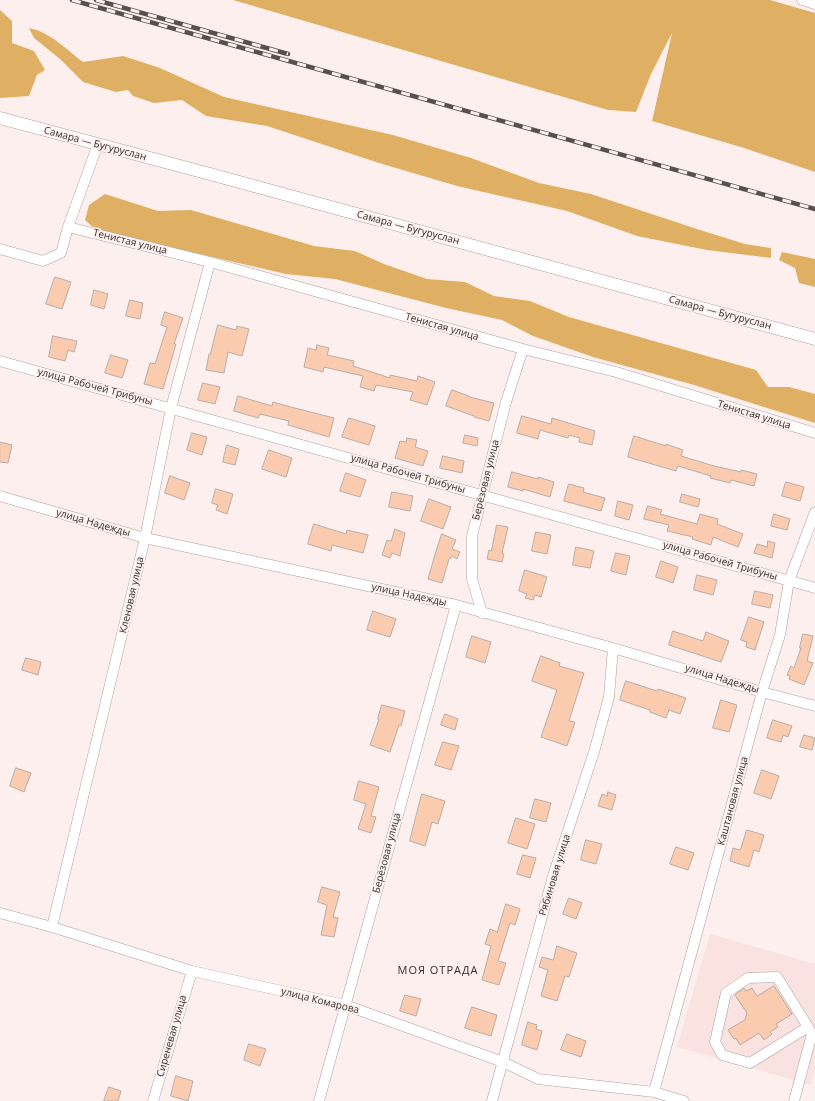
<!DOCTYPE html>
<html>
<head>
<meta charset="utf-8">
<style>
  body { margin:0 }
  canvas { display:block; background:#fdefed }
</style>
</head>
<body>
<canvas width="815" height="1101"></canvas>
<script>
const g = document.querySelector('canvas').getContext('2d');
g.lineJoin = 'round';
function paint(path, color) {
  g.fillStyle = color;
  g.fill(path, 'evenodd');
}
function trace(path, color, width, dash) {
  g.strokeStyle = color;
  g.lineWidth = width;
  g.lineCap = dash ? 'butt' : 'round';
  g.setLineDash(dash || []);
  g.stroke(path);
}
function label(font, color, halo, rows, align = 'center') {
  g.font = font + ' "Open Sans",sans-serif';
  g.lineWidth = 3.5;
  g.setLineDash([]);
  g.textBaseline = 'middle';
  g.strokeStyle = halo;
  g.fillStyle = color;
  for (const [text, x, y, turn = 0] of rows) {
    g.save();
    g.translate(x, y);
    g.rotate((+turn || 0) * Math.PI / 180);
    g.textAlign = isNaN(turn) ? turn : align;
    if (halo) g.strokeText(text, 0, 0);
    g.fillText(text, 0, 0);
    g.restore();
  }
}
paint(new Path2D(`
  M710,934L815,964V1070L811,1085L677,1047Z`), '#f9e2df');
paint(new Path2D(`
  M233,0H770L815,13V172L744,148L652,121L672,33L651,74L636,112L608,110Z
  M0,10L12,21V43L34,51L45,70L37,75L29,96L0,98Z
  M29,28C50,32 67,50 83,62L123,56L160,68L224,97L393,135L471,158L539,183L591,194L700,230L745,244L771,248V258L707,250L637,236L567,211L457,186L379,163L267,126L206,116L182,100L154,103L133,96L128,90L116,92L83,82L60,59L34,38Z
  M105,194L158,211L191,210L314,246L355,251L384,264L427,279L465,282L494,296L530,301L569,317L756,370L768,387H789L815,394V423L694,385L593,357L533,336L502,320L446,308L335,279L286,274L96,230L85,220L89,205Z
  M782,252L815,259V287L799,283L795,268L779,260Z`), '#dfb063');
const building = new Path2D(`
  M55,277L71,282L62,309L46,304Z
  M94,290L108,294L104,309L91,305Z
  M130,300L143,303L140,319L126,316Z
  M165,312L183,318L174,344H176L163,389L144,384L150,363L155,364L167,327L161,325Z
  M218,325L236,330L237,326L249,329L242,356L228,352L224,373L206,370L209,354H210Z
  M53,336L77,341L74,352L68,350L65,361L49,357Z
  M317,345L329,348L327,355L354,361L353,366L390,378V375L417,381L418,376L435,382L427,405L410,400L413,392L376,385L374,391L360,387L363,376L324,367L323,372L304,367L308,348L316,350Z
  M111,355L128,360L122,378L105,373Z
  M203,383L220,387L215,404L198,400Z
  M452,390L469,396V397L494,403L489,421L474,417V416L446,406Z
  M238,396L272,406L273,402L287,406L334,418L329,437L288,425L289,421L260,414L258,418L234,411Z
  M522,416L551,424L552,418L595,431L592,445L579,442L580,438L569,435L568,438L540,430L538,439L517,433Z
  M349,418L375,426L369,445L342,437Z
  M192,433L207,437L202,455L187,450Z
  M465,435L478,438L477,446L463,443Z
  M634,436L666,446V444L683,450L681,456L714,466L741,472V470L757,474L754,486L731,480L730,483L710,478L711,476L678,466L676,471L628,457Z
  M407,438L417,440L415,447L428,451L423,466L395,458L400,441L406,442Z
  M0,442L12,445L8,463L0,462Z
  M227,445L239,449L235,465L223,462Z
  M269,450L292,458L286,477L262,469Z
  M443,456L464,461L462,473L440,468Z
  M512,472L538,479V477L554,482L550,497L523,489V491L508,487Z
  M346,473L366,480L360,497L340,491Z
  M170,476L190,483L184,500L165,493Z
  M786,482L804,487L800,501L782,496Z
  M569,484L584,488L583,492L605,498L601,511L564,501Z
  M216,489L233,494L227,514L216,510L218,505L212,503Z
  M392,492L413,496L410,511L389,507Z
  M682,494L700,499L698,507L680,502Z
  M429,499L451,507L443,529L421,521Z
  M618,501L633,505L629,520L615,516Z
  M648,506L662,510L660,514L697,524L700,514L718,519L717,524L743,534L738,547L713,537L711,545L692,539L693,537L667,531L669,525L644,519Z
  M774,514L790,519L787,530L771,526Z
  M314,524L346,534L347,530L368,535L363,553L332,545L331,551L308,544Z
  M497,525L508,527L502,553L504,554L502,562L487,559L489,550L491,551Z
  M395,529L405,533L400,556L392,553L390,558L382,555L387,540L391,541Z
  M536,532L551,535L547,554L532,551Z
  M442,534L456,540L452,549L460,552L457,559L452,556L450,559H449L442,583L428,579L436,551Z
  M768,541L775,543L772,558L754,553L757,544L767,547Z
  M576,547L594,551L590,568L573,565Z
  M616,553L630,556L626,575L611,571Z
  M661,561L678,567L673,583L656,577Z
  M525,570L547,577L541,597L535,595L533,600L525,598L527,594L519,591Z
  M697,575L717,580L713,595L694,590Z
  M755,591L773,595L770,608L752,604Z
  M373,611L396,619L390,637L367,630Z
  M749,617L764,622L755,650L746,647L747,642L741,640Z
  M673,631L703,641L706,632L729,641L721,662L669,645Z
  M803,634L813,636L807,661L813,663L804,685L789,679L790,676L787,675L791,666L794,668L801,648H800Z
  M472,636L491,642L485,663L466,657Z
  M541,656L560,663L559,666L584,673L569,721L575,722L567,746L541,737L557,690L532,681Z
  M26,658L41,662L38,675L22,670Z
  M626,681L657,691L658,689L686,698L680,714L669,710L666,718L650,712V710L620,700Z
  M721,700L737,705L729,732L713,728Z
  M382,705L405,711L401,726L399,725L390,752L370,745L379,719H378Z
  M445,714L458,719L455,730L441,725Z
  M773,720L792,726L788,737L783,735L781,742L767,738Z
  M804,735L815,738L812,750L800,747Z
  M443,742L459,746L451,770L435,765Z
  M16,768L31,773L24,792L10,786Z
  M762,770L779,776L771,799L754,793Z
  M359,781L379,787L371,816L376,817L371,833L358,829L366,804L354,800Z
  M608,792L616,795L612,810L598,806L602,794L607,796Z
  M422,794L445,801L438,824L432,822L425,846L410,841Z
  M535,799L551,803L546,822L530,818Z
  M516,818L535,824L527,849L508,843Z
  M747,830L764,835L759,852L754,850L749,867L730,861L733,848L740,850Z
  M586,840L602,844L596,864L581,860Z
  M676,847L694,853L688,870L670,864Z
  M523,855L536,858L530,878L517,874Z
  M322,887L340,892L333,917L338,918L334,937L321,935L327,905L318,902Z
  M569,898L582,903L576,919L563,914Z
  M506,904L520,909L515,925L510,923L498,961L506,963L499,985L482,980L491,946L485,944L490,929L497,932Z
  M557,946L577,953L569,977L565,976L557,1001L541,996L548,970L539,967L542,957L553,960Z
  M774,986L792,1014L776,1024L778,1027L770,1032L772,1034L764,1040L759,1033L740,1045L736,1038L734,1039L728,1030L745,1020L747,1013L735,995L744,988L746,991L752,988L757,996Z
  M405,995L421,999L416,1016L400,1011Z
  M472,1007L497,1015L491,1036L465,1028Z
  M528,1022L537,1025L536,1029L542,1031L537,1050L522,1045Z
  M567,1034L586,1041L581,1057L561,1050Z
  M249,1044L266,1049L260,1066L244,1060Z
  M176,1076L193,1081L188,1101L171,1096Z
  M109,1087L121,1091L118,1101H104Z`);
paint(building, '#fbcbaf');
trace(building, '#b8ada6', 1);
const minor = new Path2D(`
  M802,0L815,4
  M68,227L210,262L523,349L616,372L815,433
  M0,249L43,261L61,253L68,227L98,144
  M0,361L815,588
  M0,496L145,538L456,605L613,648L762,692L815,706
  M482,613L472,579V536L506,402L523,349
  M0,913L52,927L192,971L345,1005L503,1062L538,1079L654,1092L684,1101
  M52,927L145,538L171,408L210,262
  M654,1092L762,692L780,635L789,581L815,512
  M153,1101L192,971
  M319,1101L456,605
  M492,1101L553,876L594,752L609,697L613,648
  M794,1101L812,1034L808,1027L777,977L748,978L726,993L715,1042L722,1055L750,1063L808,1027`);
const major = new Path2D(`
  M0,118L210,174L815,339`);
trace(minor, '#ada09f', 11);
trace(major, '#ada09f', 13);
trace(minor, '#fff', 10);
trace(major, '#fff', 12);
const rail = new Path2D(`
  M72,0L815,209
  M96,0L288,54`);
trace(rail, '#57504f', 4.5);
trace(rail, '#fdefed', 3, [9]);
label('10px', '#363130', '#fdefed', [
  ["Самара — Бугуруслан",95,144,15],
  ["Самара — Бугуруслан",408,228,15],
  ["Тенистая улица",130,242,14],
  ["Самара — Бугуруслан",720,313,15],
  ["Тенистая улица",442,327,16],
  ["улица Рабочей Трибуны",95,387,15],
  ["Тенистая улица",754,415,17],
  ["улица Рабочей Трибуны",408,474,16],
  ["Берёзовая улица",486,480,-76],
  ["улица Надежды",93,523,16],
  ["улица Рабочей Трибуны",720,561,16],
  ["Кленовая улица",132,595,-77],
  ["улица Надежды",409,595,12],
  ["улица Надежды",722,679,17],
  ["Каштановая улица",733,801,-75],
  ["Берёзовая улица",387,853,-75],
  ["Рябиновая улица",555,875,-73],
  ["улица Комарова",320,1001,14],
  ["Сиреневая улица",172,1036,-74]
]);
g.letterSpacing = '1px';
label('11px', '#392e2d', '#fdefed', [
  ["МОЯ ОТРАДА",438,971]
]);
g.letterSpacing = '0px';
</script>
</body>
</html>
